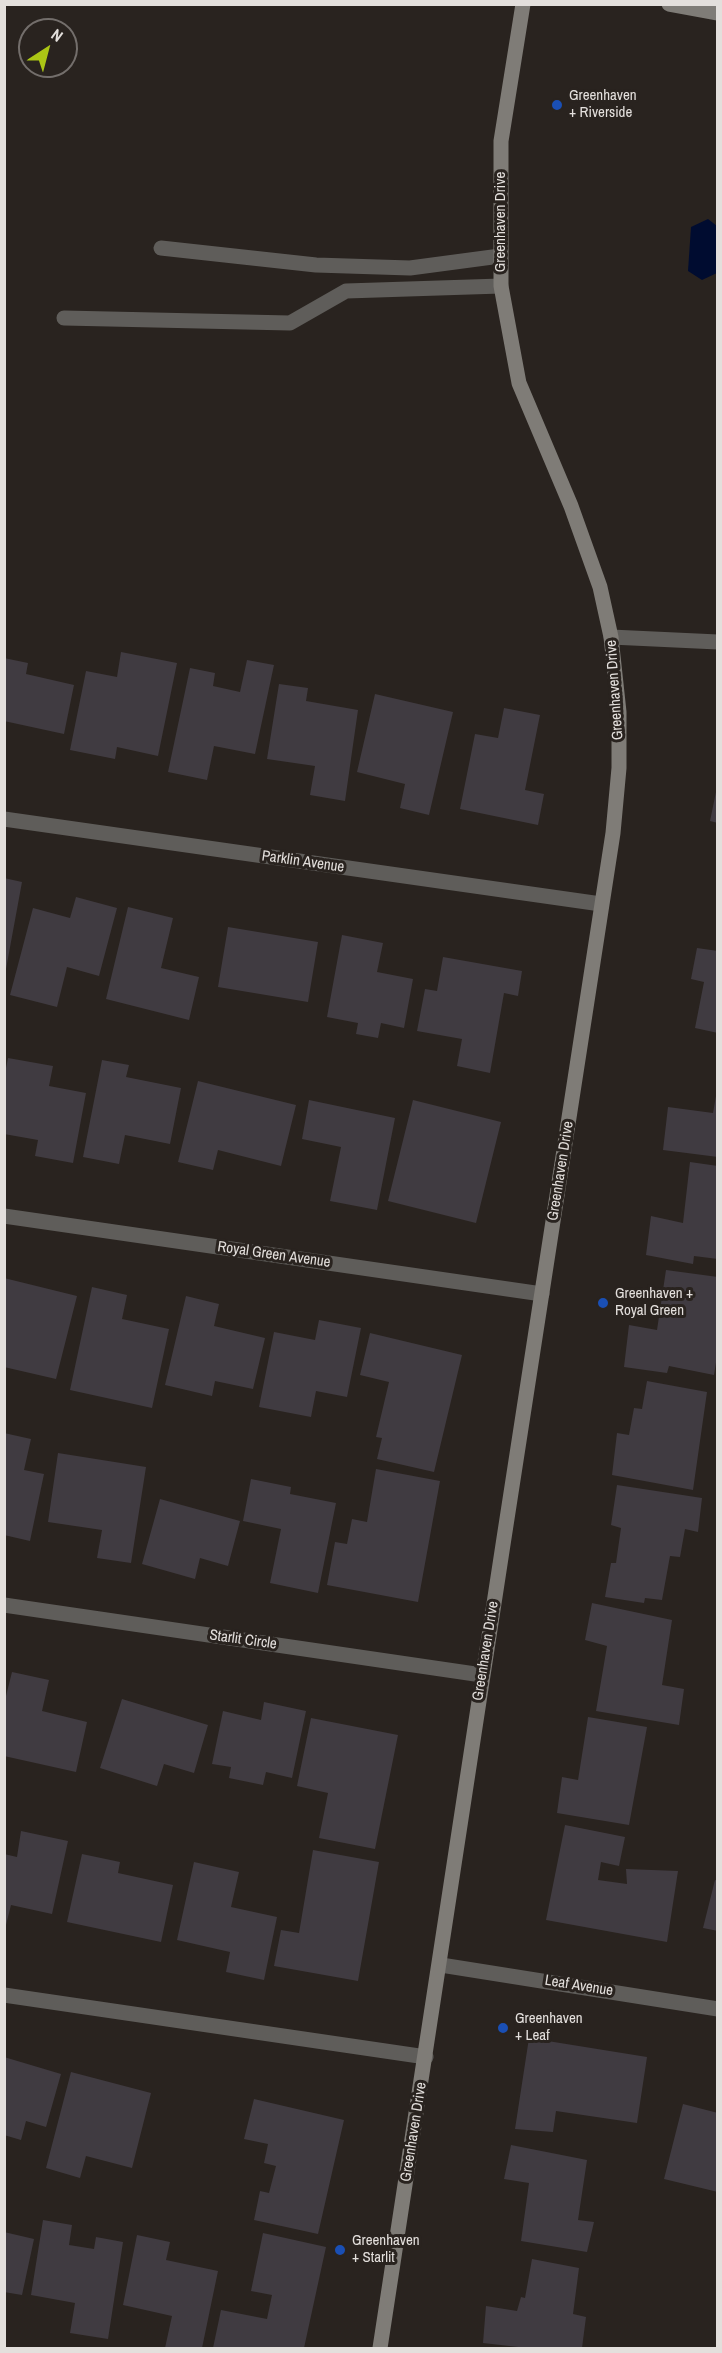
<!DOCTYPE html>
<html>
<head>
<meta charset="utf-8">
<style>
  body { margin:0 }
  #map { position:relative; width:722px; height:2353px; overflow:hidden; background:#29231f; font-family:"Archivo Narrow",sans-serif }
  canvas { display:block }
  .frame { position:absolute; inset:0; border:6px solid #e3dfdc; pointer-events:none }
  .north { position:absolute; left:18px; top:18px; width:60px; height:60px; box-sizing:border-box; background:#29231f; border:2px solid #736e6b; border-radius:50%; rotate:36deg; font-size:16px; font-weight:700; line-height:24px; text-align:center; color:#e3dfdc }
  .north::after { content:''; display:block; margin:auto; width:21px; height:27px; background:#abc615; clip-path:polygon(50% 0,100% 100%,50% 72%,0 100%) }
</style>
</head>
<body>
<div id="map">
<canvas width="722" height="2353"></canvas>
<div class="frame"></div>
<div class="north">N</div>
</div>
<script>
const g = document.querySelector('canvas').getContext('2d');
g.lineJoin = 'round';
function paint(path, color) {
  g.fillStyle = color;
  g.fill(path, 'evenodd');
}
function trace(path, color, width, dash) {
  g.strokeStyle = color;
  g.lineWidth = width;
  g.lineCap = dash ? 'butt' : 'round';
  g.setLineDash(dash || []);
  g.stroke(path);
}
function label(font, color, halo, rows, align = 'center') {
  g.font = font + ' "Archivo Narrow",sans-serif';
  g.lineWidth = 6;
  g.setLineDash([]);
  g.textBaseline = 'middle';
  g.strokeStyle = halo;
  g.fillStyle = color;
  for (const [text, x, y, turn = 0] of rows) {
    g.save();
    g.translate(x, y);
    g.rotate((+turn || 0) * Math.PI / 180);
    g.textAlign = isNaN(turn) ? turn : align;
    if (halo) g.strokeText(text, 0, 0);
    g.fillText(text, 0, 0);
    g.restore();
  }
}
paint(new Path2D(`
  M708,219L717,226V273L702,280L688,271L691,227Z`), '#000c30');
paint(new Path2D(`
  M121,652L177,663L158,756L117,747L115,759L70,750L86,671L117,677Z
  M4,658L28,663L26,674L74,685L64,734L4,721Z
  M247,660L274,665L255,754L214,746L207,780L168,772L190,668L215,673L213,686L240,692Z
  M279,684L308,688L306,701L358,710L345,801L310,795L315,766L267,759Z
  M375,694L453,712L429,815L400,808L405,784L357,772Z
  M504,708L540,715L525,790L544,794L538,825L460,809L475,734L498,738Z
  M716,792H718V823L710,821Z
  M4,878L22,882L6,969H4Z
  M76,897L117,908L99,976L67,967L57,1007L10,995L33,908L70,918Z
  M128,907L173,918L161,968L199,977L189,1020L106,999Z
  M228,927L318,942L308,1002L218,987Z
  M342,935L383,943L377,972L413,979L404,1028L381,1023L378,1038L356,1034L358,1023L327,1017Z
  M697,948L718,951V1033L695,1028L704,982L691,979Z
  M443,957L522,971L518,996L504,993L490,1073L457,1066L462,1039L417,1031L425,989L437,991Z
  M8,1058L53,1066L49,1086L86,1093L73,1163L35,1156L38,1140L4,1134V1078Z
  M102,1060L129,1065L126,1077L181,1088L170,1144L125,1135L119,1164L83,1157Z
  M198,1081L296,1105L281,1166L218,1150L213,1170L178,1162Z
  M716,1096L718,1157L663,1150L668,1107L713,1113Z
  M309,1100L395,1118L377,1210L330,1201L341,1147L302,1139Z
  M413,1100L501,1122L476,1223L388,1201Z
  M690,1162L718,1166V1259L694,1256L693,1264L646,1255L651,1216L683,1223Z
  M666,1270L718,1277V1350L714,1375L669,1366L667,1373L624,1367L629,1325L657,1330Z
  M4,1278L77,1296L56,1379L4,1367Z
  M92,1287L127,1295L122,1319L169,1329L152,1408L70,1390Z
  M186,1296L219,1304L214,1326L265,1338L253,1389L215,1381L212,1396L165,1385Z
  M319,1320L361,1328L347,1397L316,1391L311,1417L259,1407L274,1332L315,1340Z
  M370,1333L462,1355L434,1472L377,1459L382,1438L376,1437L389,1382L360,1375Z
  M647,1381L707,1392L693,1490L612,1475L617,1433L629,1435L634,1408L642,1409Z
  M4,1433L31,1439L24,1470L44,1474L30,1541L4,1535Z
  M58,1453L146,1467L131,1563L97,1558L102,1530L48,1522Z
  M376,1469L440,1481L418,1602L327,1585L335,1542L347,1544L352,1519L367,1522Z
  M251,1479L291,1487L290,1494L336,1503L318,1593L270,1583L281,1529L243,1521Z
  M617,1485L702,1498L698,1532L685,1529L680,1557L670,1556L662,1600L645,1598L644,1603L605,1597L611,1563H616L621,1528L611,1525Z
  M160,1499L240,1521L228,1566L200,1558L195,1579L142,1564Z
  M592,1603L672,1620L662,1685L684,1689L679,1725L596,1711L607,1646L585,1640Z
  M12,1672L49,1680L42,1711L87,1722L76,1772L4,1756V1704Z
  M122,1699L208,1725L194,1773L164,1764L157,1786L100,1768Z
  M264,1702L306,1711L292,1778L266,1772L263,1785L229,1778L231,1767L212,1764L223,1711L261,1720Z
  M588,1717L647,1727L629,1825L557,1813L562,1777L578,1780Z
  M311,1718L398,1735L375,1849L319,1838L328,1793L297,1786Z
  M565,1825L625,1837L619,1866L601,1862L598,1880L627,1884L626,1869L678,1871L667,1942L546,1920Z
  M21,1831L68,1841L52,1914L11,1905L4,1933V1854L17,1857Z
  M313,1850L379,1862L358,1981L274,1966L281,1930L299,1933Z
  M82,1854L120,1862L118,1873L173,1885L161,1942L67,1922Z
  M194,1862L239,1872L231,1907L277,1917L264,1980L226,1972L230,1952L177,1940Z
  M715,1880L718,1881V1931L703,1928Z
  M529,2038L647,2057L637,2123L556,2111L553,2132L515,2129Z
  M4,2057L61,2074L46,2127L26,2121L21,2140L4,2135Z
  M71,2072L151,2093L132,2168L86,2156L80,2178L46,2168Z
  M254,2099L344,2120L318,2234L254,2220L260,2191L269,2193L276,2166L264,2163L268,2144L244,2139Z
  M683,2104L718,2113V2192L664,2179Z
  M511,2145L587,2160L578,2220L594,2222L587,2252L521,2241L529,2183L504,2179Z
  M43,2220L72,2225L69,2245L94,2249L96,2237L123,2242L108,2339L70,2333L75,2303L31,2295Z
  M4,2232L34,2239L22,2295L4,2292Z
  M263,2233L326,2247L304,2348H213L221,2310L267,2319L272,2295L251,2291Z
  M137,2235L170,2242L166,2260L218,2271L202,2348H165L172,2316L123,2305Z
  M532,2259L579,2268L573,2314L586,2317L582,2348H527L483,2343L486,2306L517,2311L521,2297L525,2298Z`), '#403b41');
trace(new Path2D(`
  M161,248L316,265L410,268L500,256
  M64,318L290,323L346,291L501,286
  M611,637L718,642`), '#5f5d5a', 15);
trace(new Path2D(`
  M4,819L601,904
  M4,1216L542,1294
  M4,1605L482,1675
  M441,1965L718,2009
  M4,1995L426,2057`), '#5f5d5a', 15);
trace(new Path2D(`
  M669,4L718,13
  M380,2348C461,1844 531,1337 613,833L619,768V712L611,637L600,587L571,506L519,383L501,286V141L523,4`), '#7f7c77', 15);
for (const [x, y, r, color] of [
  [557,105,6,"#1a4fb4"],
  [603,1303,6,"#1a4fb4"],
  [503,2028,6,"#1a4fb4"],
  [340,2250,6,"#1a4fb4"]
]) {
  const dot = new Path2D();
  dot.arc(x, y, r, 0, 2 * Math.PI);
  g.fillStyle = color;
  g.fill(dot);
  trace(dot, '#29231f', 2);
}
label('15px', '#e3dfdc', '#29231f', [
  ["Greenhaven",569,96],
  ["+ Riverside",569,113],
  ["Greenhaven +",615,1294],
  ["Royal Green",615,1311],
  ["Greenhaven",515,2019],
  ["+ Leaf",515,2036],
  ["Greenhaven",352,2241],
  ["+ Starlit",352,2258]
], 'left');
label('15px', '#e3dfdc', '#29231f', [
  ["Greenhaven Drive",501,222,-90],
  ["Greenhaven Drive",615,690,-94],
  ["Parklin Avenue",303,862,8],
  ["Greenhaven Drive",561,1171,-81],
  ["Royal Green Avenue",274,1255,8],
  ["Starlit Circle",243,1640,8],
  ["Greenhaven Drive",486,1651,-81],
  ["Leaf Avenue",579,1986,9],
  ["Greenhaven Drive",414,2132,-81]
]);
</script>
</body>
</html>
